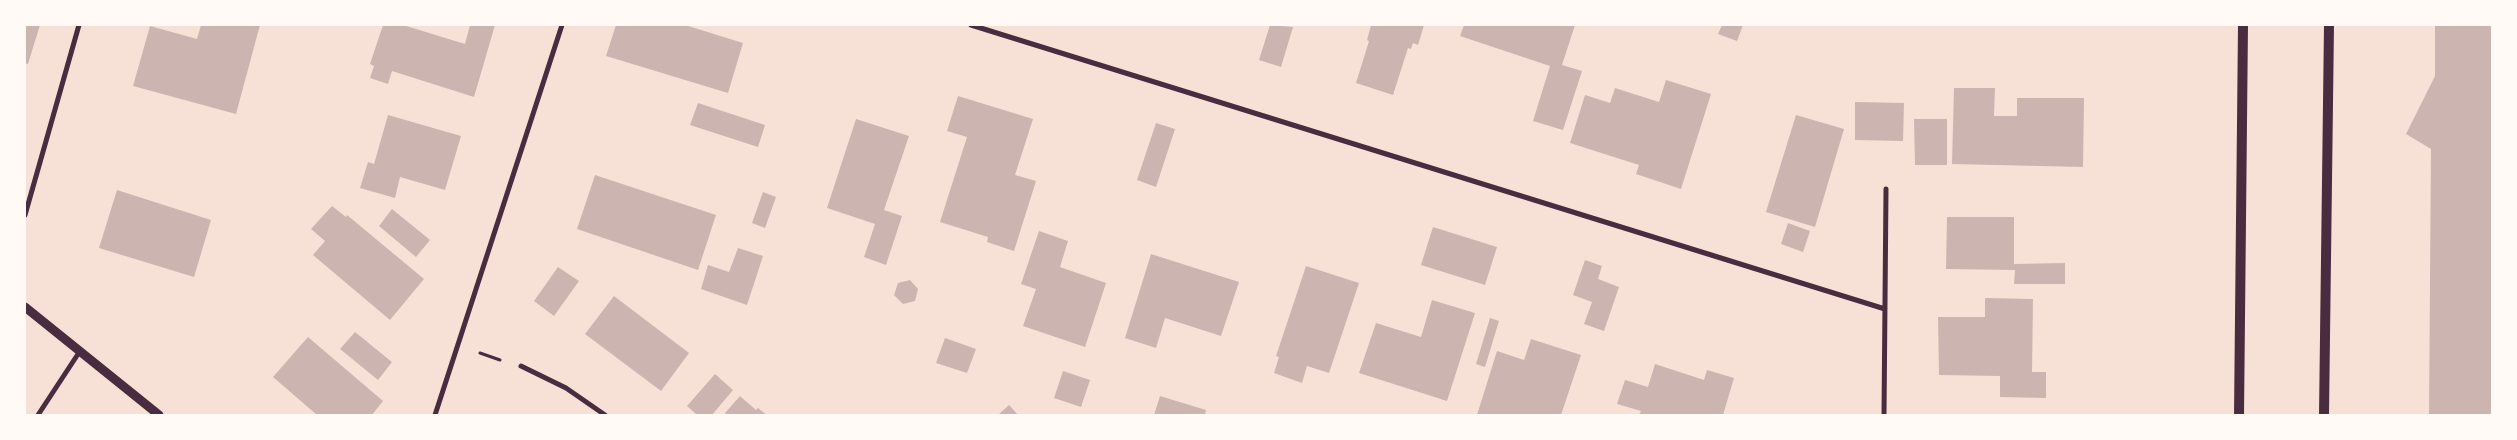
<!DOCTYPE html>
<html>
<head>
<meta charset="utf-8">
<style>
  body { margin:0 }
  #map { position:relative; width:2517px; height:440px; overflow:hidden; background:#f7e1d7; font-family:Roboto,sans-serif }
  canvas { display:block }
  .frame { position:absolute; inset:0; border:26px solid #fffaf5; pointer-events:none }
</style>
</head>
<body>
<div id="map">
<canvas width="2517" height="440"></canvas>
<div class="frame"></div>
</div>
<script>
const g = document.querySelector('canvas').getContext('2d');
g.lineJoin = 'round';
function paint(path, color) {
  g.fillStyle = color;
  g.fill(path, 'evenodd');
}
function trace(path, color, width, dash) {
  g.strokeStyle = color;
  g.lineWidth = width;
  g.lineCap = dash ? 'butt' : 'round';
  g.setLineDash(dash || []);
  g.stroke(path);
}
paint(new Path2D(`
  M25,25H40L28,64L25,63Z
  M201,25H260L236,114L133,86L150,26L197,39Z
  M383,25H403L465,44L470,25H495L474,97L392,71L388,84L370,78L374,66L370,64Z
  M616,25H685L743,43L728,93L606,56Z
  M1270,25L1293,27L1281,67L1259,60Z
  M1371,25H1424L1418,45L1413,43L1411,49L1408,48L1393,95L1356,83L1369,41L1367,40Z
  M1464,25H1575L1562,65L1582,71L1563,130L1533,121L1550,66L1460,36Z
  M1722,25H1743L1737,41L1718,34Z
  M2435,25H2492V415H2429L2431,149L2406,134L2435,76Z
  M1666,80L1711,94L1681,189L1636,174L1639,165L1570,143L1585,95L1610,103L1615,88L1659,102Z
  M1954,88H1995L1994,116H2017V98H2084L2083,167L1952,164Z
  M958,96L1033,119L1015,175L1036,181L1014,251L987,242L988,237L940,222L967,137L947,131Z
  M1855,102L1904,103L1903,141L1855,140Z
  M698,103L765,125L758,147L690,125Z
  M388,115L461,136L445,190L400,177L395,198L360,188L368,162L374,164Z
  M1796,115L1844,129L1815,227L1766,212Z
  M856,119L909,136L884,210L902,216L886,265L864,257L875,224L827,208Z
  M1914,119H1947V165H1915Z
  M1156,123L1175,129L1156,187L1137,180Z
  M595,175L716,215L698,270L577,229Z
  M117,190L211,220L194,277L99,248Z
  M763,192L776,197L765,228L752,223Z
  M332,206L346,217L347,215L424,279L390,320L313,255L325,241L311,229Z
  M392,209L430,240L416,257L379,226Z
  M1947,217H2014V264L2065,263V284H2014L2015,270L1946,269Z
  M1788,223L1810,231L1803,252L1781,244Z
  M1433,227L1497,247L1485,285L1421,265Z
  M1039,231L1068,241L1060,267L1106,283L1085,347L1023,326L1036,289L1021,284Z
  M738,248L763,256L747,305L701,289L708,265L729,272Z
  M1151,254L1239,282L1221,336L1165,318L1156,348L1125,338Z
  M1585,260L1602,266L1598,279L1619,287L1604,331L1584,324L1592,302L1573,295Z
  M1306,266L1359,283L1329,373L1307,366L1302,383L1274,373L1279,357L1276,356Z
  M558,267L579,281L554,316L534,301Z
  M910,280L918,289L915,301L903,304L894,295L898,283Z
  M614,296L689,353L661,391L585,334Z
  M1985,298L2033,299L2032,372H2046V398L2000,397V376L1939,375L1938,317H1985Z
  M1432,300L1475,313L1447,401L1359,373L1376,323L1421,337Z
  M1490,318L1499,321L1485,367L1476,364Z
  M355,332L392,362L378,380L340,349Z
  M308,337L383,401L372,415H317L273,377Z
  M945,338L976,349L967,373L936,363Z
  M1531,339L1581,355L1561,415H1477L1497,351L1524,360Z
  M1655,364L1704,380L1707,370L1734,378L1723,415H1639L1641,411L1617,404L1625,380L1648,387Z
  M1063,371L1090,380L1081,407L1054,398Z
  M715,374L733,390L712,415H697L687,406Z
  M740,396L756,410L758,408L767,415H728L725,413Z
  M1160,396L1206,410L1205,415H1154Z
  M1009,405L1018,415H998Z`), '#ccb4b1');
trace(new Path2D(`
  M480,353L500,360`), '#4a2c40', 3);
trace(new Path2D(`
  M971,25L1885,309
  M25,215L79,25
  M521,366L566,388L605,415
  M38,415L80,351
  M435,415L562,25
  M1884,415L1886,189`), '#4a2c40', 5);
trace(new Path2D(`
  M25,307L159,415`), '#4a2c40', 9);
trace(new Path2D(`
  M2239,415L2243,25
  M2324,415L2329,25`), '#4a2c40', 10);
</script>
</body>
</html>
